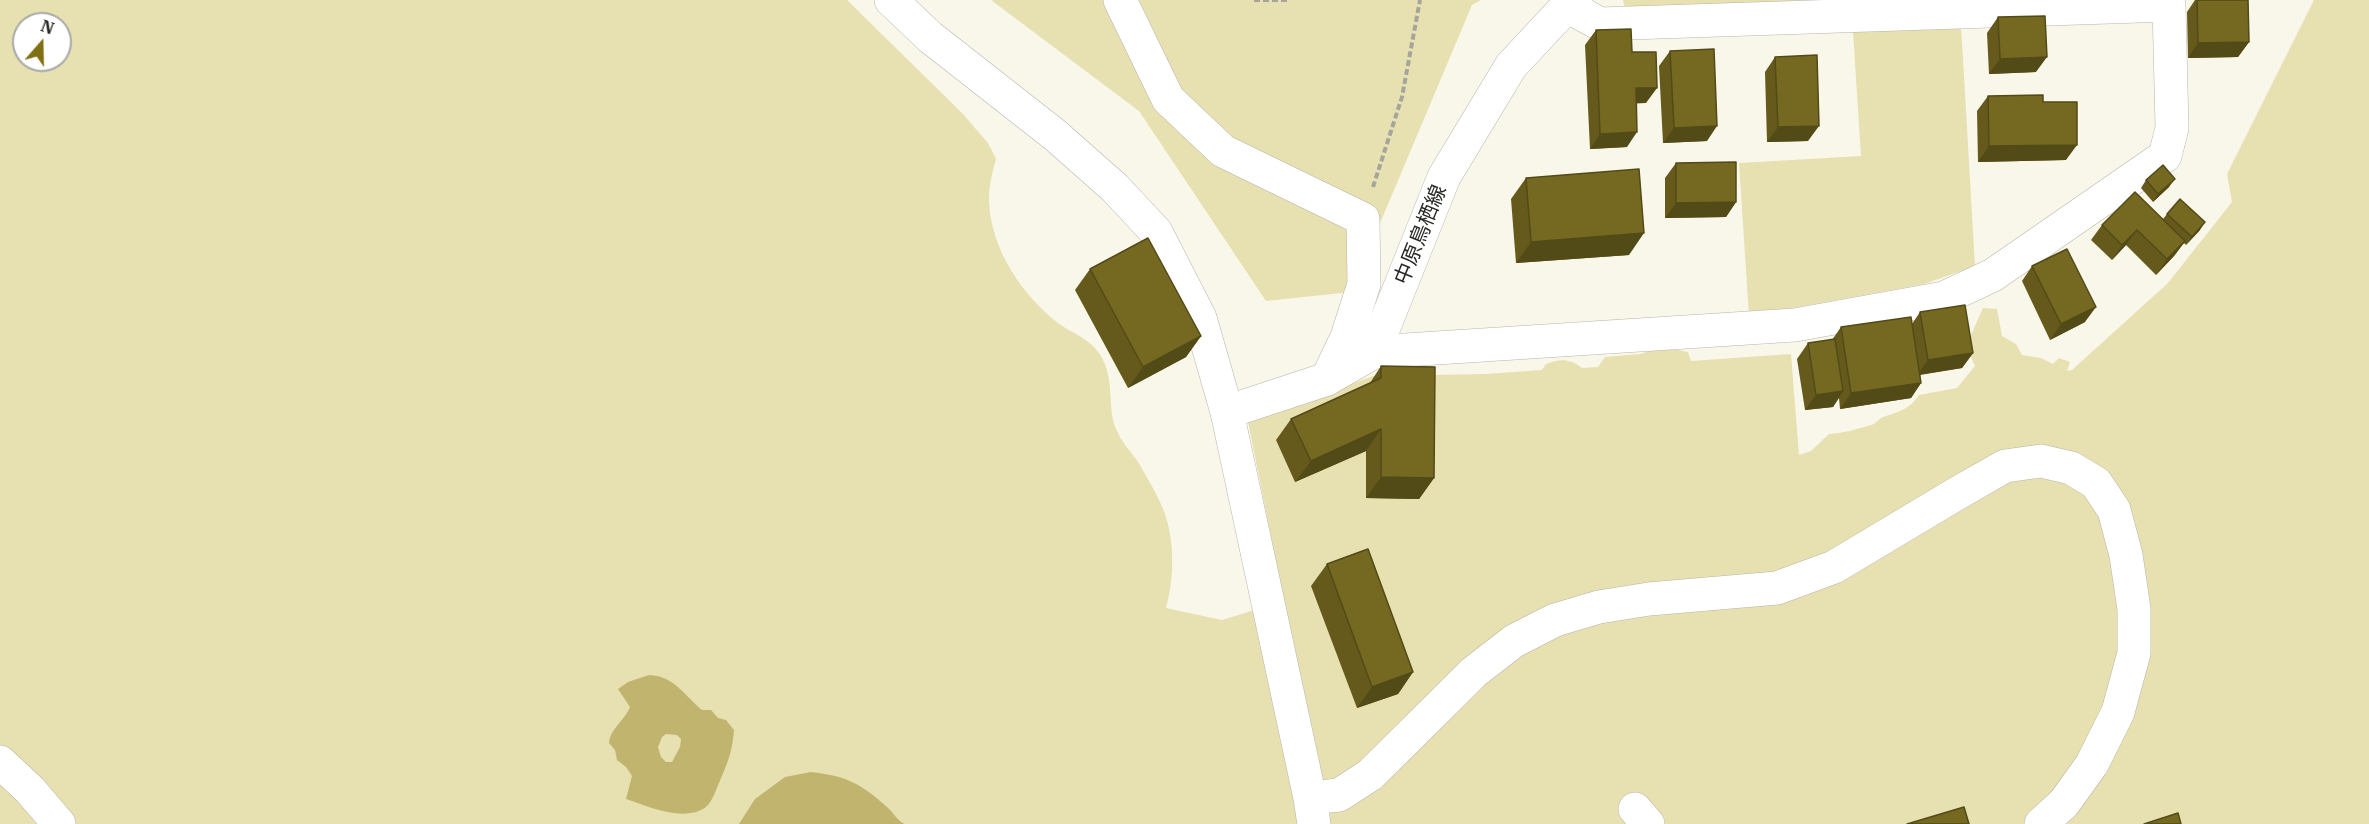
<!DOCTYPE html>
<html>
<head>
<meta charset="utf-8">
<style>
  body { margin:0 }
  #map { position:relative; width:2369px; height:824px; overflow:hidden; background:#f9f7ea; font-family:"IBM Plex Serif",serif }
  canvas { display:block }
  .north { position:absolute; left:12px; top:12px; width:60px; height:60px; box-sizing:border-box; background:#fff; border:2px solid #a9a9a7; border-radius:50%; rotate:20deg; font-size:16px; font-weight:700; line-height:24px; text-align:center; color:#292824 }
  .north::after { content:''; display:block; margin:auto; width:21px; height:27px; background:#7f7111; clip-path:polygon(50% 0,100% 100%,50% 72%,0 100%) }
</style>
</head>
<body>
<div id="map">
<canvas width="2369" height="824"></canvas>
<div class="north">N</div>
</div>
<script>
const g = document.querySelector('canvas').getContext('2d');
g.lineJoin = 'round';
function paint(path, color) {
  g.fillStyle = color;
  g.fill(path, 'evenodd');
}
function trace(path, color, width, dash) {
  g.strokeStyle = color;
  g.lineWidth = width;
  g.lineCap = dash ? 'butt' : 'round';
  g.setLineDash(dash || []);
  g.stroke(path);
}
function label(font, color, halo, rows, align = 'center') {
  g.font = font + ' "IBM Plex Serif","Noto Sans JP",serif';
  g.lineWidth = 6;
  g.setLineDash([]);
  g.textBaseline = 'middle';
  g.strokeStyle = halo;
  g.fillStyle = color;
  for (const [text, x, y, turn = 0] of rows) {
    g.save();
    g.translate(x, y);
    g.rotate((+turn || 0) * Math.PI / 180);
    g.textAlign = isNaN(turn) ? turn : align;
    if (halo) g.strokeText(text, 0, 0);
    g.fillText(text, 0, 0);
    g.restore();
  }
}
paint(new Path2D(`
  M0,0H847L962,113L988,143L996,159C992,173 989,186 989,200C990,248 1022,295 1058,323C1073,334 1091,339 1101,356C1116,382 1106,409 1117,431C1122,443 1133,454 1140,465C1148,480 1159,497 1165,514C1175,544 1174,579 1166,608L1222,620L1284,601L1248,422L1373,376L1486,374L1542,370L1546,364C1560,359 1569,358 1582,368L1598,367L1605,357L1640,354L1662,347L1688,352L1691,361L1791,354L1799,455L1811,451L1829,434C1844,433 1857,429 1871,425C1876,424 1878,419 1883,417C1898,412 1910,409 1919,395L1957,388L1975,366L1966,346L1983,308L1997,309L2002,336L2016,344L2022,355L2041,358L2053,364L2059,358L2070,362L2067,371L2072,370L2168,283L2232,202L2227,174L2314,0H2369V824H0ZM24,24H60V60H24Z
  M991,0H1481L1472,5L1351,292L1266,301L1139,111Z
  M1623,0H1926L1626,12Z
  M1961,25L1975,266L1924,284L1749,316L1739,163L1861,156L1853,32Z`), '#e7e0b1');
paint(new Path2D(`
  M649,675C674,676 684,695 702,710H711L718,718L726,720L734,730C732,753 728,762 719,783C716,790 712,802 706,807C684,823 647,806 626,799L632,776L626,767L617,760L615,750L609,743C610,729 625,720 630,707L618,689L628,682ZM666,734L677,735L681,739L680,747L672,762H666L661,757L658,747L662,737Z
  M811,772C846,776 861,783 888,808C894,813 897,821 905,824H739L755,799L785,777Z`), '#c0b46e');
const minor = new Path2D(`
  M891,0L930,37L1055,135L1115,188L1156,232L1200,318L1227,412L1310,798L1314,824
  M1120,0L1168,99L1223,151L1363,219L1364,284L1347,337L1327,379
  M1374,352L1795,325L1944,298L1993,275L2165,156L2172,128L2169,5L1600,24L1567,6
  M0,762L30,790L59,824
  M1310,798L1339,795L1370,775L1474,672L1514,641L1555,620L1599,607L1649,599L1777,588L1834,567L1956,494L2005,466L2041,461L2071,468L2096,483L2114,510L2126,555L2134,609V653L2118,712L2092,764L2064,803L2041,824
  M1635,809L1648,824`);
const major = new Path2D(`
  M1227,412L1327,379L1374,352L1444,177L1511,66L1567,6L1576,0`);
trace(minor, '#b7b5a9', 34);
trace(major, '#b7b5a9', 34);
trace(new Path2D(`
  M1254,0H1289
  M1373,187L1402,97L1420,0`), '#a6a59b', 4, [6, 3]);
trace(minor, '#fff', 33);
trace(major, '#fff', 33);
paint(new Path2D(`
  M2195,0H2248L2249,42L2238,57L2188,58L2187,12Z
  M1998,17L2036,72L1989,74L1987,33Z
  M1596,30L1632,52L1646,103H1636L1627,147L1590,149L1585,45Z
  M1670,51L1707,141L1663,143L1659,66Z
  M1775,57L1808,141L1767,142L1765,72Z
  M1988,96L2043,102L2066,160L1978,162L1977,111Z
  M1676,163L1736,202L1726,217L1665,218V178Z
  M1526,178L1629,255L1516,263L1511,199Z
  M2146,180L2169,187L2153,202L2141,188Z
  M2167,214L2200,230L2186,245L2184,243L2174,256L2156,275L2126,245L2112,260L2091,240L2102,225L2163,219Z
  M2032,266L2085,322L2050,340L2022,281Z
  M1090,269L1201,336L1186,357L1128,388L1075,290Z
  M1920,312L1973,353L1962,368L1920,375L1921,383L1911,398L1840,409L1839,398L1833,407L1805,410L1797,359L1808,343L1832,340L1841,327L1912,324Z
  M1381,366L1434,478L1419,499L1366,498V451L1295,482L1276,440L1291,419L1370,383Z
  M1327,564L1413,672L1398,694L1357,708L1311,586Z`), '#655a1c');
paint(new Path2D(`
  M2249,42L2238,57L2188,58L2198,43Z
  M2047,57L2036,72L1989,74L2000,59Z
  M1636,88H1657L1646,103L1625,104Z
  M1717,126L1707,141L1663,143L1674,128Z
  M1819,126L1808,141L1767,142L1778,127Z
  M1637,132L1627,147L1590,149L1600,134Z
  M2077,145L2066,160L1978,162L1989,146Z
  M2175,179L2169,187L2153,202L2158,194Z
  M1736,202L1726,217L1665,218L1676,203Z
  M2205,222L2200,230L2186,245L2192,237Z
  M2137,230L2126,245L2112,260L2122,245Z
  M1644,233L1629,255L1516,263L1531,242Z
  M2185,241L2174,256L2156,275L2167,259Z
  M2096,307L2085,322L2050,340L2061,324Z
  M1201,336L1186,357L1128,388L1143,367Z
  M1973,353L1962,368L1917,375L1928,360Z
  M1921,383L1911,398L1840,409L1851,393Z
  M1843,391L1833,407L1805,410L1816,395Z
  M1381,429L1366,451L1295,482L1311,461Z
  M1381,477L1434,478L1419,499L1366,498Z
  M1413,672L1398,694L1357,708L1372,687Z`), '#524a17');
const building = new Path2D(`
  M2197,0H2248L2249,42L2198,43Z
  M2045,16L2047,57L2000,59L1998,17Z
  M1631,29L1632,52H1656L1657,88H1636L1637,132L1600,134L1596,30Z
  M1714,49L1717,126L1674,128L1670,51Z
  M1817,55L1819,126L1778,127L1775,57Z
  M2043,95V102H2077V145L1989,146L1988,96Z
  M1736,162V202L1676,203V163Z
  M2163,165L2175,179L2158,194L2146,180Z
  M1639,169L1644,233L1531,242L1526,178Z
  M2135,192L2185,241L2167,259L2137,230L2122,245L2102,225Z
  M2180,199L2205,222L2192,237L2167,214Z
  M1148,238L1201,336L1143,367L1090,269Z
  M2067,249L2096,307L2061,324L2032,266Z
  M1965,305L1973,353L1928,360L1920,312Z
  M1911,317L1921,383L1851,393L1841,327Z
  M1835,339L1843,391L1816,395L1808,343Z
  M1381,366L1435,367L1434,478L1381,477V429L1311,461L1291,419L1381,378Z
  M1368,549L1413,672L1372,687L1327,564Z
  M1964,807L1969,824H1907Z
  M2178,813L2181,824H2144Z`);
paint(building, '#756921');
trace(building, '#524a17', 1.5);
label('21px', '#292824', '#fff', [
  ["中原鳥栖線",1421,235,-68]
]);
</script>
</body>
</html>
